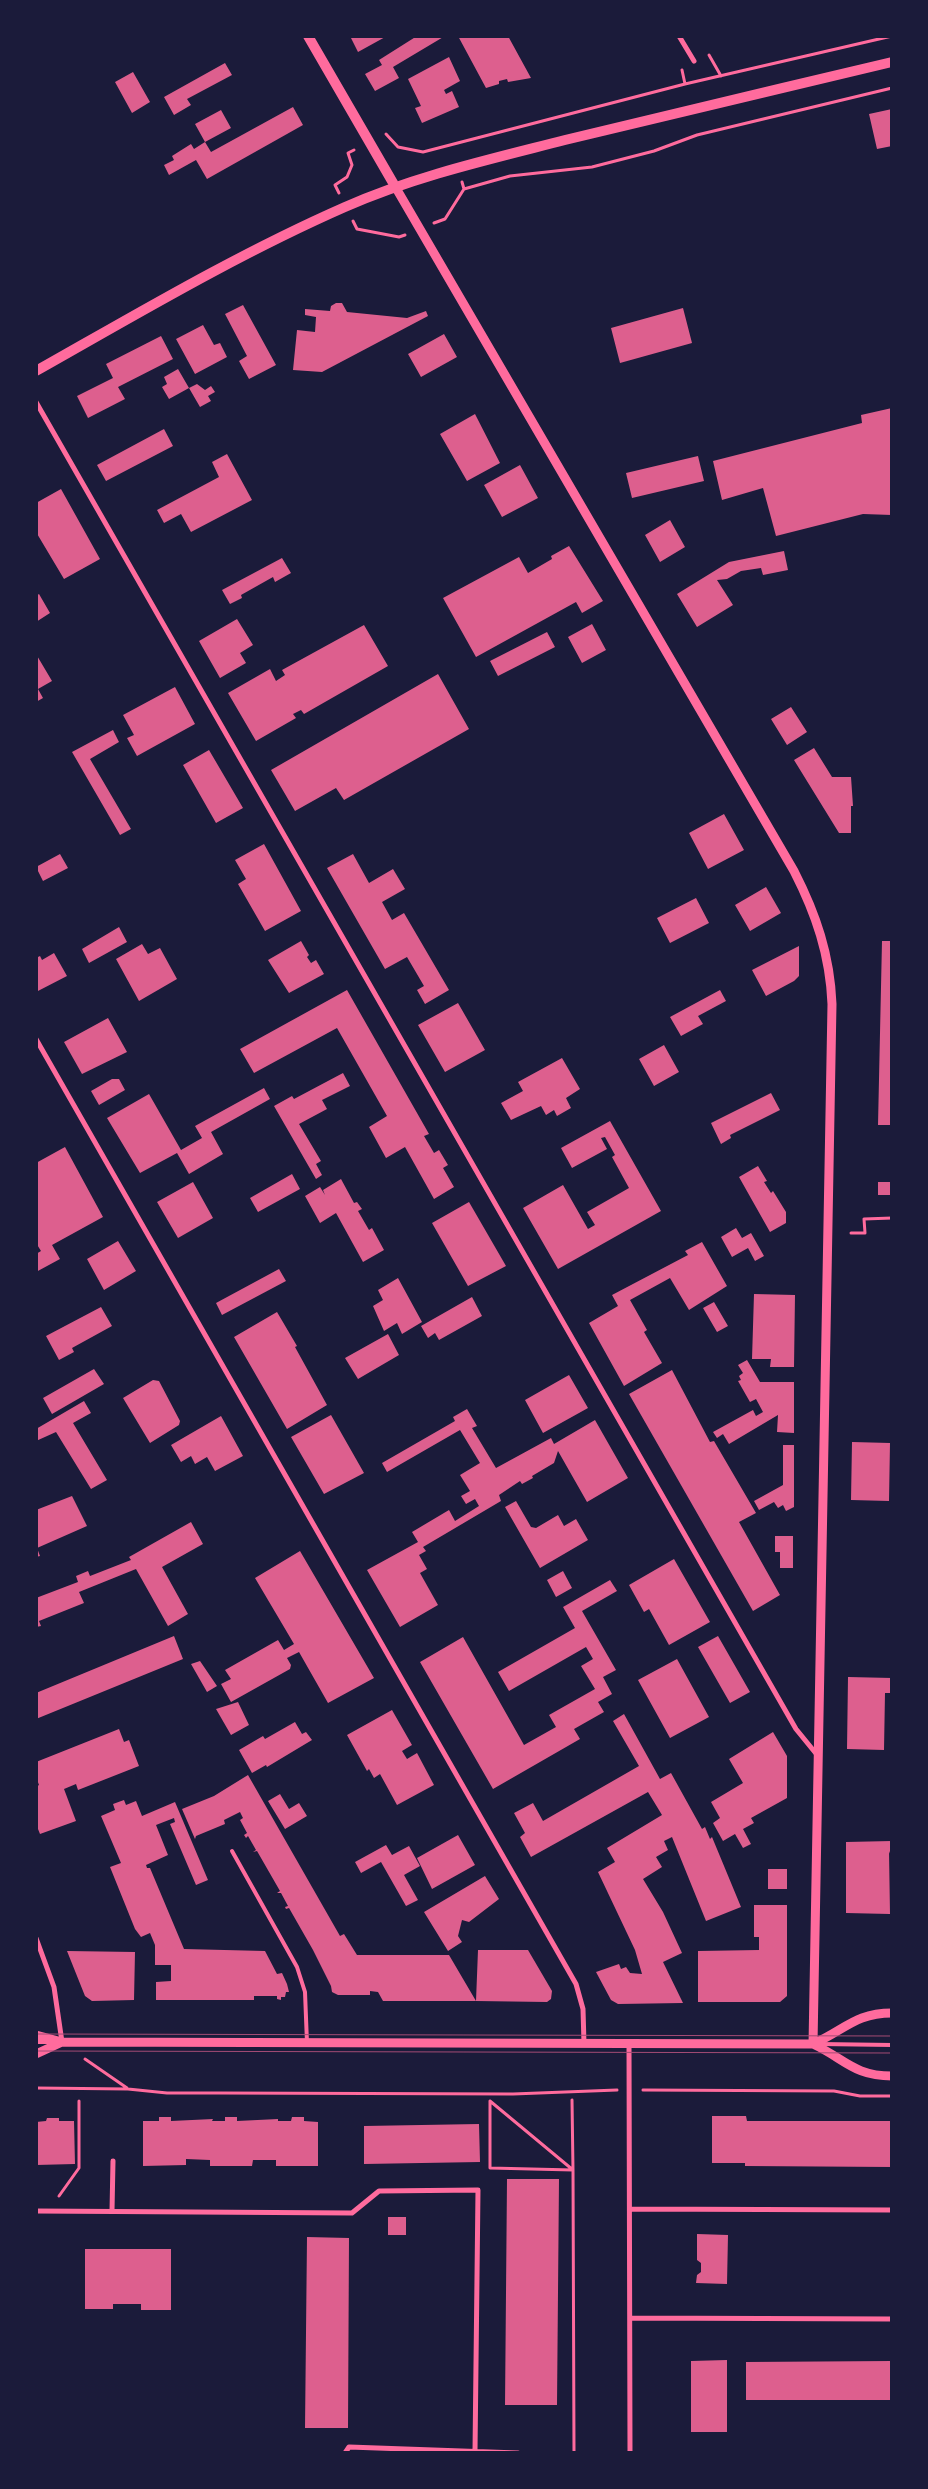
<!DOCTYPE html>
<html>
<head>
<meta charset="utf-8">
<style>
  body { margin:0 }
  #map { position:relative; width:928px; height:2489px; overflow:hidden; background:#1b1b3a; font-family:"Fira Sans Condensed",sans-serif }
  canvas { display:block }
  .frame { position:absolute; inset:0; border:38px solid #1b1b3a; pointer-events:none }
</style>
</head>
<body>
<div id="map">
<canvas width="928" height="2489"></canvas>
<div class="frame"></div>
</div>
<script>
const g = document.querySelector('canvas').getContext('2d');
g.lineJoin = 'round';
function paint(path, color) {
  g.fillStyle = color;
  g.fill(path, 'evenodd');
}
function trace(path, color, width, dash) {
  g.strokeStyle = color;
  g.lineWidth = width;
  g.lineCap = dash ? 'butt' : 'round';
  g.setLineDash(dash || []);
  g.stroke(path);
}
paint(new Path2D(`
  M350,36H387L358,52Z
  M417,36H445L393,67L399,78L375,91L365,74L382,65L379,60Z
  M458,36H508L531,78L508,82L507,79L499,81V84L486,88Z
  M449,57L460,81L444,90L446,94L452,91L459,107L422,123L415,108L421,106L408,79Z
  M225,63L232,75L187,99L191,105L174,115L164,97Z
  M133,72L150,102L132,113L115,82Z
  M293,107L303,125L207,179L196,160L169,175L164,165L174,160L172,156L191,144L194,149L205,142L211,152Z
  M892,109V146L877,149L869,114Z
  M221,110L231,128L205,142L195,124Z
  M336,303H342L347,312L407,318L426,311L428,316L322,372L293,370L297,330L315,332L316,317L305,315V309L330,311L331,306Z
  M243,305L276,365L249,379L239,361L247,356L225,314Z
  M683,308L692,343L620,363L611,328Z
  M203,325L214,345L220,343L227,357L195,374L176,339Z
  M444,334L457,357L421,377L408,354Z
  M161,336L173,359L118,387L125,399L88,418L77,396L113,378L106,364Z
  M178,369L189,388L169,399L162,387L167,384L164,377Z
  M197,384L205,390L211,386L215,392L208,396L211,401L200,407L189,388Z
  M892,408V515L863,514L776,536L763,488L722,500L713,461L862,423L861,415Z
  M475,414L500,463L467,481L440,434Z
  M164,429L173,446L106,481L97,465Z
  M227,454L252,500L191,532L181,514L164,523L157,510L219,477L212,462Z
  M698,456L704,481L632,498L626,473Z
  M520,465L538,498L502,517L484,485Z
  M61,489L100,559L64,579L36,532V503Z
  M670,520L685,547L660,562L645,535Z
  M569,546L603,601L582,613L576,602L476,657L443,598L519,557L528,573L552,559L551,556Z
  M784,551L788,570L763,575L761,568L741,571L727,579L717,580L733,605L697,627L677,594L729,562Z
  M282,558L291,573L275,582L273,577L241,595L242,598L230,604L222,590Z
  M39,594L50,613L36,622V596Z
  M237,619L253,645L240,653L246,663L220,678L199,641Z
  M592,624L606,650L582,663L568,637Z
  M364,625L388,666L304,714L301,710L293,714L296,718L256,741L228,693L270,669L276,681L285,675L282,670Z
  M547,632L555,647L498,676L490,661Z
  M36,654L52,681L38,689L43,698L36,702Z
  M438,674L469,729L344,800L336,788L295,811L271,770Z
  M175,687L195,724L137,756L127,738L134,735L123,715Z
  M791,707L807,732L787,745L771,719Z
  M113,730L119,742L90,759L131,829L120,835L72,752Z
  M814,748L832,777H851L853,806H851V833H839L794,760Z
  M209,750L243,808L216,823L183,765Z
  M724,814L744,850L708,869L689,833Z
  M264,844L301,911L265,931L238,884L246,879L235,860Z
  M60,854L68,868L43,881L36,867Z
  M353,854L369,883L393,869L405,889L382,902L392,920L404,913L449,990L425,1004L417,990L424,986L407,957L385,969L327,868Z
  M766,887L781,913L750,931L735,905Z
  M696,898L709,923L670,943L657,918Z
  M119,927L127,942L89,963L82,949Z
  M301,941L309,955L307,957L311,963L316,960L324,974L289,993L268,960Z
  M882,941H892V1125H878Z
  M142,944L148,954L160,948L177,979L139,1001L116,959Z
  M799,946V976L794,981L766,996L752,970Z
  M54,953L67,976L36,992V958L40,956L42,960Z
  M347,990L429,1134L424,1136L434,1153L439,1150L448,1165L443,1168L454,1187L434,1199L405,1147L386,1158L369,1127L387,1116L337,1028L254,1073L240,1049Z
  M720,990L726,1001L698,1016L703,1024L681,1036L670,1017Z
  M458,1003L485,1050L445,1072L418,1025Z
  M108,1018L127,1052L82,1074L64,1042Z
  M664,1045L679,1072L654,1086L639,1059Z
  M562,1058L580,1089L566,1098L571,1108L557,1116L554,1110L546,1115L541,1106L511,1120L501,1103L523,1091L518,1082Z
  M343,1073L350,1086L322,1100L327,1109L299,1124L321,1161L316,1164L322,1175L316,1179L274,1106L292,1096L294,1099Z
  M112,1079H119L125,1090L99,1105L91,1091Z
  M264,1088L270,1099L211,1132L223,1154L189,1174L177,1153L140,1173L107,1118L149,1094L181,1150L202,1138L195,1126Z
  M771,1093L780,1110L730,1135L731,1138L721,1144L711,1123Z
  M610,1121L661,1211L558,1269L523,1208L563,1185L588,1229L595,1225L587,1212L629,1188L612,1157L615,1155L605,1137L601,1138L607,1149L572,1168L561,1148Z
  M65,1147L103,1217L52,1245L60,1259L36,1272V1254L41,1251L36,1243V1163Z
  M758,1166L767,1181L764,1182L771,1193L773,1191L786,1212V1223L770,1232L739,1177Z
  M292,1174L300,1189L258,1212L250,1198Z
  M341,1179L354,1203L357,1202L362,1209L358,1211L369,1230L372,1228L384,1250L363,1262L336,1213L320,1223L305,1196L320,1187L325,1195L323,1190Z
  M193,1182L213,1218L178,1238L157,1202Z
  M878,1182H892V1195H878Z
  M469,1202L506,1266L468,1286L432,1223Z
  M736,1228L742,1238L751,1233L764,1256L755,1261L748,1248L732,1257L721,1237Z
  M118,1241L136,1271L104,1290L87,1259Z
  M702,1242L727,1286L689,1310L670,1278L630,1300L647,1330L644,1332L662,1363L624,1386L589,1323L618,1306L612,1295L688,1255L685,1251Z
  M279,1269L286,1281L222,1315L216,1303Z
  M398,1278L422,1322L402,1334L397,1323L384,1331L373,1306L383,1300L378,1290Z
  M754,1294L795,1295L794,1367H770L771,1359H752Z
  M472,1297L482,1316L439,1340L435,1333L428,1338L421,1326Z
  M890,1299L892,1300V1315H890Z
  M714,1302L728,1326L717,1332L703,1308Z
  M101,1307L112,1326L72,1348L74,1352L59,1360L46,1336Z
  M277,1312L297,1346L295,1347L327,1405L287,1429L234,1337Z
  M388,1334L399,1355L358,1379L345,1358Z
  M747,1360L760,1382H794V1433L777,1432L778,1415L729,1444L723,1434L717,1438L713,1432L753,1410L756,1416L763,1412L756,1399L750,1402L738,1381L741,1380L739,1376L743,1373L738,1365Z
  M94,1369L104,1384L52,1414L43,1398Z
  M672,1370L710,1442L714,1441L756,1513L739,1522L780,1595L753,1611L629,1394Z
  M569,1375L588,1408L543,1433L525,1400Z
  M153,1380L159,1381L180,1421L179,1425L150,1443L123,1398Z
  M84,1401L91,1413L73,1423L107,1480L91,1489L56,1432L36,1441V1429Z
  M467,1409L477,1426L472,1428L496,1468L551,1438L554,1444L595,1420L628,1478L587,1502L558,1451L554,1463L532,1476L533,1478L522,1484L520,1481L499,1495L501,1501L423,1547L426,1551L419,1555L427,1569L420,1573L438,1605L400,1627L367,1570L418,1542L412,1532L449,1510L455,1521L479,1506L475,1499L466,1504L461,1496L470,1491L460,1475L480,1463L460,1430L387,1472L382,1463L455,1421L453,1417Z
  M331,1415L364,1473L324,1494L291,1437Z
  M221,1416L243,1456L215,1471L207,1457L195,1464L191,1456L181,1462L171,1445Z
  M852,1442L890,1443L889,1501L851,1500Z
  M783,1445H794V1507L786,1511L783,1505L778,1508L774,1502L759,1510L754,1501L783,1485Z
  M72,1496L87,1526L37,1548L40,1556L36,1557V1510Z
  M516,1501L531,1527L536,1528L558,1515L564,1526L576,1519L588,1540L540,1568L505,1507Z
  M191,1522L203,1544L162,1567L188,1614L168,1626L136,1569L79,1592L84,1603L39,1621L41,1626L36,1627V1598L78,1582L76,1576L88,1571L90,1576L131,1560L129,1557Z
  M775,1536H793V1568H780V1552H775Z
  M300,1551L374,1678L328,1703L299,1652L287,1658L291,1665L290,1669L231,1702L221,1684L231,1679L225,1670L278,1640L284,1650L294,1644L255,1578Z
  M674,1559L710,1622L669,1645L649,1609L644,1612L629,1585Z
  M563,1571L572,1588L556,1597L547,1580Z
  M610,1580L617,1591L582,1611L616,1670L603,1677L612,1694L598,1702L604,1712L574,1729L580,1739L493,1789L420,1662L463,1637L524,1745L556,1727L549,1715L595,1689L581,1666L593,1659L586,1647L509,1691L498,1672L575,1628L563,1607Z
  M174,1636L183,1659L36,1719V1693Z
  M718,1636L750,1692L730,1703L698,1647Z
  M677,1659L709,1717L670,1738L638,1680Z
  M200,1661L217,1686L207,1692L191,1664Z
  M848,1677L892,1678V1693H885L884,1750L847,1749Z
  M238,1702L249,1725L231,1735L216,1709Z
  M392,1710L412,1745L402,1751L407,1759L417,1753L434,1785L397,1805L380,1774L374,1778L369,1769L367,1771L347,1735Z
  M624,1714L660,1779L671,1773L702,1829L705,1827L710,1839L712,1837L741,1907L706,1921L672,1837L664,1841L668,1850L656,1857L662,1867L643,1879L663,1912L682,1953L663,1962L683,2003L618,2004L611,2000L596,1972L619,1964L621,1969L626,1967L630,1973L642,1974L635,1950L598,1872L615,1862L607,1848L662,1815L648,1792L531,1857L520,1837L525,1833L514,1813L533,1803L543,1821L639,1766L613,1721Z
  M295,1722L302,1734L306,1732L312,1740L267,1767L266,1765L252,1773L239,1750L263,1736L265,1739Z
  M119,1729L124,1742L129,1740L139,1766L78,1790L76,1784L64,1789L76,1821L40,1834L36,1824V1787L39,1785L36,1777V1762Z
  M773,1732L787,1756V1798L751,1818L754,1823L743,1829L751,1844L743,1848L735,1834L723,1841L713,1823L720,1818L711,1802L743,1783L729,1759Z
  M248,1775L340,1936L344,1934L357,1955H449L476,2001H383L378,1992L370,1991V1995H338L332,1992L331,1986L313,1950L289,1908L286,1909L285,1907L288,1906L281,1893H277L280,1891L257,1851L253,1852L256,1850L248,1836L246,1838L244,1835L247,1833L240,1820L243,1818L240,1812L224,1820L225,1824L196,1836L195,1839L182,1809L214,1796Z
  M280,1794L289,1809L299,1803L307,1816L285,1829L268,1801Z
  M124,1800L126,1805L136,1801L142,1816L175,1802L208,1880L196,1885L170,1824L175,1822L174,1818L156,1825L168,1855L146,1865L147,1868H150L184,1949L265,1951L277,1974L282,1973L287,1984L289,1992H286L285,1997H281V2000L277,1999V1996H254V2000H156V1982L171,1981V1965H155V1945L150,1933L141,1937L135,1929L110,1867L121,1863L101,1816L115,1810L113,1804Z
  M458,1835L475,1865L432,1889L417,1858Z
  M892,1841V1859L889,1851L890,1914L846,1913V1842Z
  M386,1845L392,1855L409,1846L420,1866L404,1875L418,1900L406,1906L381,1862L361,1873L355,1862Z
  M768,1869H787V1889H768Z
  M485,1876L499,1899L469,1922L462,1920L458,1936L462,1942L448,1951L424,1912Z
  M754,1905H787V1996L780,2002H698V1951L759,1950V1937H754Z
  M478,1950H528L552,1991L551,1999L547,2002L476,2001Z
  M67,1951L135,1952L134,2000L92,2001L85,1996Z
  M712,2116H746L747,2121H892V2167L745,2166V2163H712Z
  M159,2117H171V2121L213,2119L212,2121H225V2117H237V2121L278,2119V2121H291L292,2117H304V2121L318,2122V2166H276V2160H253L252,2166H210V2160L186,2159V2165L143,2166V2121H159Z
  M47,2118H59V2121H74L75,2164L36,2165V2122L46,2121Z
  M479,2124L480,2162L364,2164V2126Z
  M507,2179H559L557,2405H505Z
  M388,2217H406V2235H388Z
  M697,2234L728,2235L727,2284L696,2283L697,2275L701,2272V2263L697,2260Z
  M307,2237L349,2238L348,2428H305Z
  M85,2249H171V2310H141V2304H113V2309H85Z
  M727,2360V2432H691V2361Z
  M892,2361V2400H746V2362Z`), '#dd5f8e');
trace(new Path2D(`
  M709,55L721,76
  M682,70L685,84
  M386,134L398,147L423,152L685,84L892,36
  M464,189L510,176L592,167L654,151L697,135L892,88
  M339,193L335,185L347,177L352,165L348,153L354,150
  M353,221L357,229L399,237L405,235
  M434,223L445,219L464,189L462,182
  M851,1233H865L864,1219L892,1218
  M85,2059L127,2088
  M36,2088L128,2089L167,2093H219L513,2094L617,2090
  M643,2090L834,2091L860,2096H892
  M490,2101L573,2170L574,2453
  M490,2101V2168L573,2170L572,2100
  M59,2196L79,2168V2101`), '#ff6b9d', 3);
trace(new Path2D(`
  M232,1851L297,1967L305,1992L307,2043
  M36,2042H51
  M820,2044L892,2045`), '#ff6b9d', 4);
trace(new Path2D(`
  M679,36L694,61
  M36,402L796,1729L818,1756
  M36,1039L576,1984L583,2009L584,2044
  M36,1938L54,1987L62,2042
  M629,2044L630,2453
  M631,2209L892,2210
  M36,2211L352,2213L379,2191L478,2190L475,2451
  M112,2211L113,2161
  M631,2318L892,2319
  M345,2453L349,2447L518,2453`), '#ff6b9d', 5);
trace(new Path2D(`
  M396,188L794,871C816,914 830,955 832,1004L813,2044
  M36,2035L62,2042L813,2044C845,2030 855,2013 892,2013
  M813,2044C845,2059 854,2076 892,2076
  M36,2054L62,2042`), '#ff6b9d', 9);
trace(new Path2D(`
  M308,36L396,188
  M36,371C137,314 238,254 345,207C415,176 491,159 565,140C674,113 783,88 892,62`), '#ff6b9d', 10);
trace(new Path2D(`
  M36,2034L892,2036
  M36,2051L892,2053`), '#a44b75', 1);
</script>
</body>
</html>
